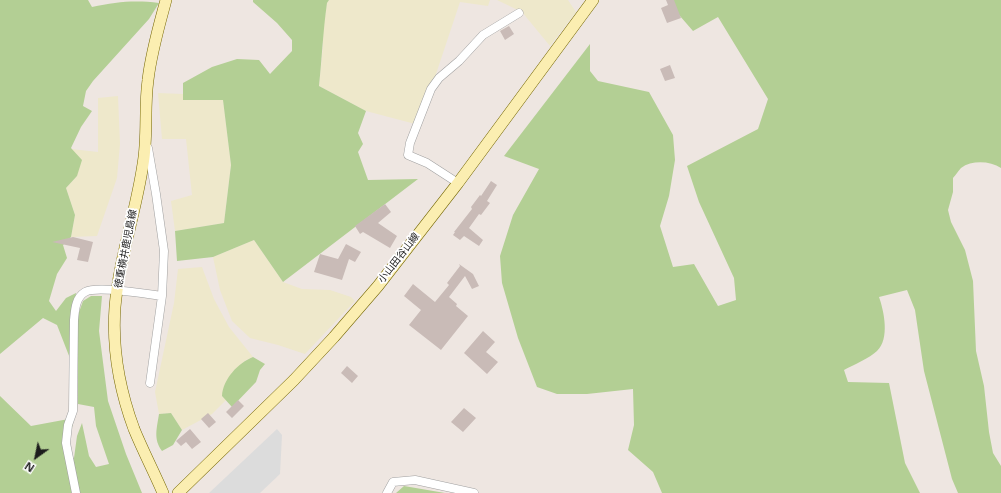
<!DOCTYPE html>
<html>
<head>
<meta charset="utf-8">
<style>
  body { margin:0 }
  #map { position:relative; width:1001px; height:493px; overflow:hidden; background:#eee6e1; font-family:"Noto Sans",sans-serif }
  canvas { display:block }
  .north { position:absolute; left:16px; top:437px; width:40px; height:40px; -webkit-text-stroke:3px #fff; paint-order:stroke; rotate:213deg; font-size:11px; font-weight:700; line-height:16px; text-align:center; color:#1c1c1c }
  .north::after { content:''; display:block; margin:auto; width:14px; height:18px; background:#1c1c1c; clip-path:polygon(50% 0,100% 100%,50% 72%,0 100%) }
</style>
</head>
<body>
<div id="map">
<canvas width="1001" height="493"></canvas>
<div class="north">N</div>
</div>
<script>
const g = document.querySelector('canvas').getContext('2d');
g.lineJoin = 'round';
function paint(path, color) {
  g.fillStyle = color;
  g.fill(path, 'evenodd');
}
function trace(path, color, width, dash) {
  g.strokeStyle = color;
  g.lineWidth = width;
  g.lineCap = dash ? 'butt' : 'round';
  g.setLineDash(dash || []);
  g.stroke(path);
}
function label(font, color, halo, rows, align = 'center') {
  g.font = font + ' "Noto Sans","Noto Sans JP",sans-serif';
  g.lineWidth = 3.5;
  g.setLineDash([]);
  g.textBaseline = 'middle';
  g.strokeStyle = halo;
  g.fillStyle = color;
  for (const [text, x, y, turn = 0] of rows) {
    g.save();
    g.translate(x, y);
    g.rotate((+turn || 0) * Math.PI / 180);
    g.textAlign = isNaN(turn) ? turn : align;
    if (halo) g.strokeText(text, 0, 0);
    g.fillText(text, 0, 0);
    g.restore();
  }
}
paint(new Path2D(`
  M329,0H490L488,6L460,2L419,125L366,111L319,86L323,45V29L327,3Z
  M497,0H568L576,12L550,46L522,12Z
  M158,93L183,94V100L223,99L231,165L224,223L175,231L171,201L192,195L186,139H162Z
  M118,96L120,144L117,178L97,236L71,237L75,215L66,188L77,176L71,149L98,152V98Z
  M254,240L283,282L302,289L330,290L351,297L355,301L305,354L278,345L250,338L232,321L220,290L213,257Z
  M202,267L214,299L229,327L253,357L246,360L236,369L222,396L226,400L212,414L182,430L171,413L159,414L155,392L174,303L178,269Z`), '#eee8cb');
paint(new Path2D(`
  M0,0H88L92,7C116,2 134,0 159,3L149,19L93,81L86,91L83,106L92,111L81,127L71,148L82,160L77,176L66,188L75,215L71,237L63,245L67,258L57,274L49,301L56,311L66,298L76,293L74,311L73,366L57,325L43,318L0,354Z
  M253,0H329L327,3C323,31 322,58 319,86L366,111L358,133L363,144L358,152L368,180L418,179L283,282L254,240L213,257L177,261L175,231L224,223L231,165L223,100H183V83L212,67L237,59L259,60L270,74L292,51V40L277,23L253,2Z
  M671,0H1001V168C990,161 972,160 961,168C958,171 956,175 953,178V192L948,210L951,222L965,250L973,281L976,351L984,386L989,432L993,453L1001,466V493H958L952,479L924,371L915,310L907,290L879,297C884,311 890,339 877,351C870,358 853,365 844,370L848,382L889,383L905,463L920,493H662L653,472L628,450L634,425L633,389L587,394H557L537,387L518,338L502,283L500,256L513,215L539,169L504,156L590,44V71L598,81L649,92L673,135L675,160L669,196L660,226L673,267L694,264L718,306L736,300L734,278L699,202L687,166L758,129L768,99L718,17L693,31L673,8Z
  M91,296H102L99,331L108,401L126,454L142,493H0V396L31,426L74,418L66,456L74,458L77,436L82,423L89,456L96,467L109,464L96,426L94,407L78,404V315L83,301Z
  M253,357L265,364L260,370L256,382L232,407L222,396C223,379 238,363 253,357Z
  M171,413L182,430L173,445L162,451C153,439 157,428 159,414Z
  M404,486L445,493H396Z`), '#b3cf94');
paint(new Path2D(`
  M277,429L282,435L280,474L260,493H209Z`), '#dcdcdc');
paint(new Path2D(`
  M666,0H674L681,18L667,23L661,8L668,5Z
  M509,26L514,34L505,40L500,31Z
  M670,65L675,78L665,81L660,69Z
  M491,181L497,185L487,201L490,203L481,215L479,214L469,228L483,240L479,246L464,236L460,240L453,235L455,232H454L472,209L471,207L480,195L481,196Z
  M385,204L391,212L378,223L397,236L390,248L363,232L360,234L355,226Z
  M73,237L93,242L88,262L77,260L80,248L52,242Z
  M346,244L361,252L355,262L349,259L342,280L314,272L320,254L338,259Z
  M459,264L473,274L479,286L472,289L465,276L449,297L457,304L456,306L468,316L441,350L409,325L421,310L404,296L413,284L435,302L449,285L447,283L460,266Z
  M483,331L495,342L486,352L498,362L487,374L464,353Z
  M347,366L358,376L352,383L341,373Z
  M238,400L244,406L232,418L226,412Z
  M464,408L476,418L463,432L451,422Z
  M208,413L216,422L209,428L201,419Z
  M190,429L201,442L192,449L186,442L181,446L176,441Z`), '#c9bbb7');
const street = new Path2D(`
  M148,148L156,194L164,251L162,296L150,383
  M458,183L427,163L408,155L410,143L431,89L439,78L459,61L483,35L519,13
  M76,493L66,443L68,425L73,411L74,320C75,311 75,298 85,292C97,285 146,294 162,296
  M387,493L393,482L415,480L474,493`);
const secondary = new Path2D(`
  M163,493C154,472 143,451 134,429C120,391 112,348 115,307C119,259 136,212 143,164C148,136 144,108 148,80C151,53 159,26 166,0
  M178,493L294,380L334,337L378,286L458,183L593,0`);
trace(street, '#a0a0a0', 9);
trace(secondary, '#746601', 12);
trace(street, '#fff', 8);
trace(secondary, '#fbeeb1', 11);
label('10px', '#1c1c1c', '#fff', [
  ["徳重横井鹿児島線",126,249,-79],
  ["小山田谷山線",399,258,-52]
]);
</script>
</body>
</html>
